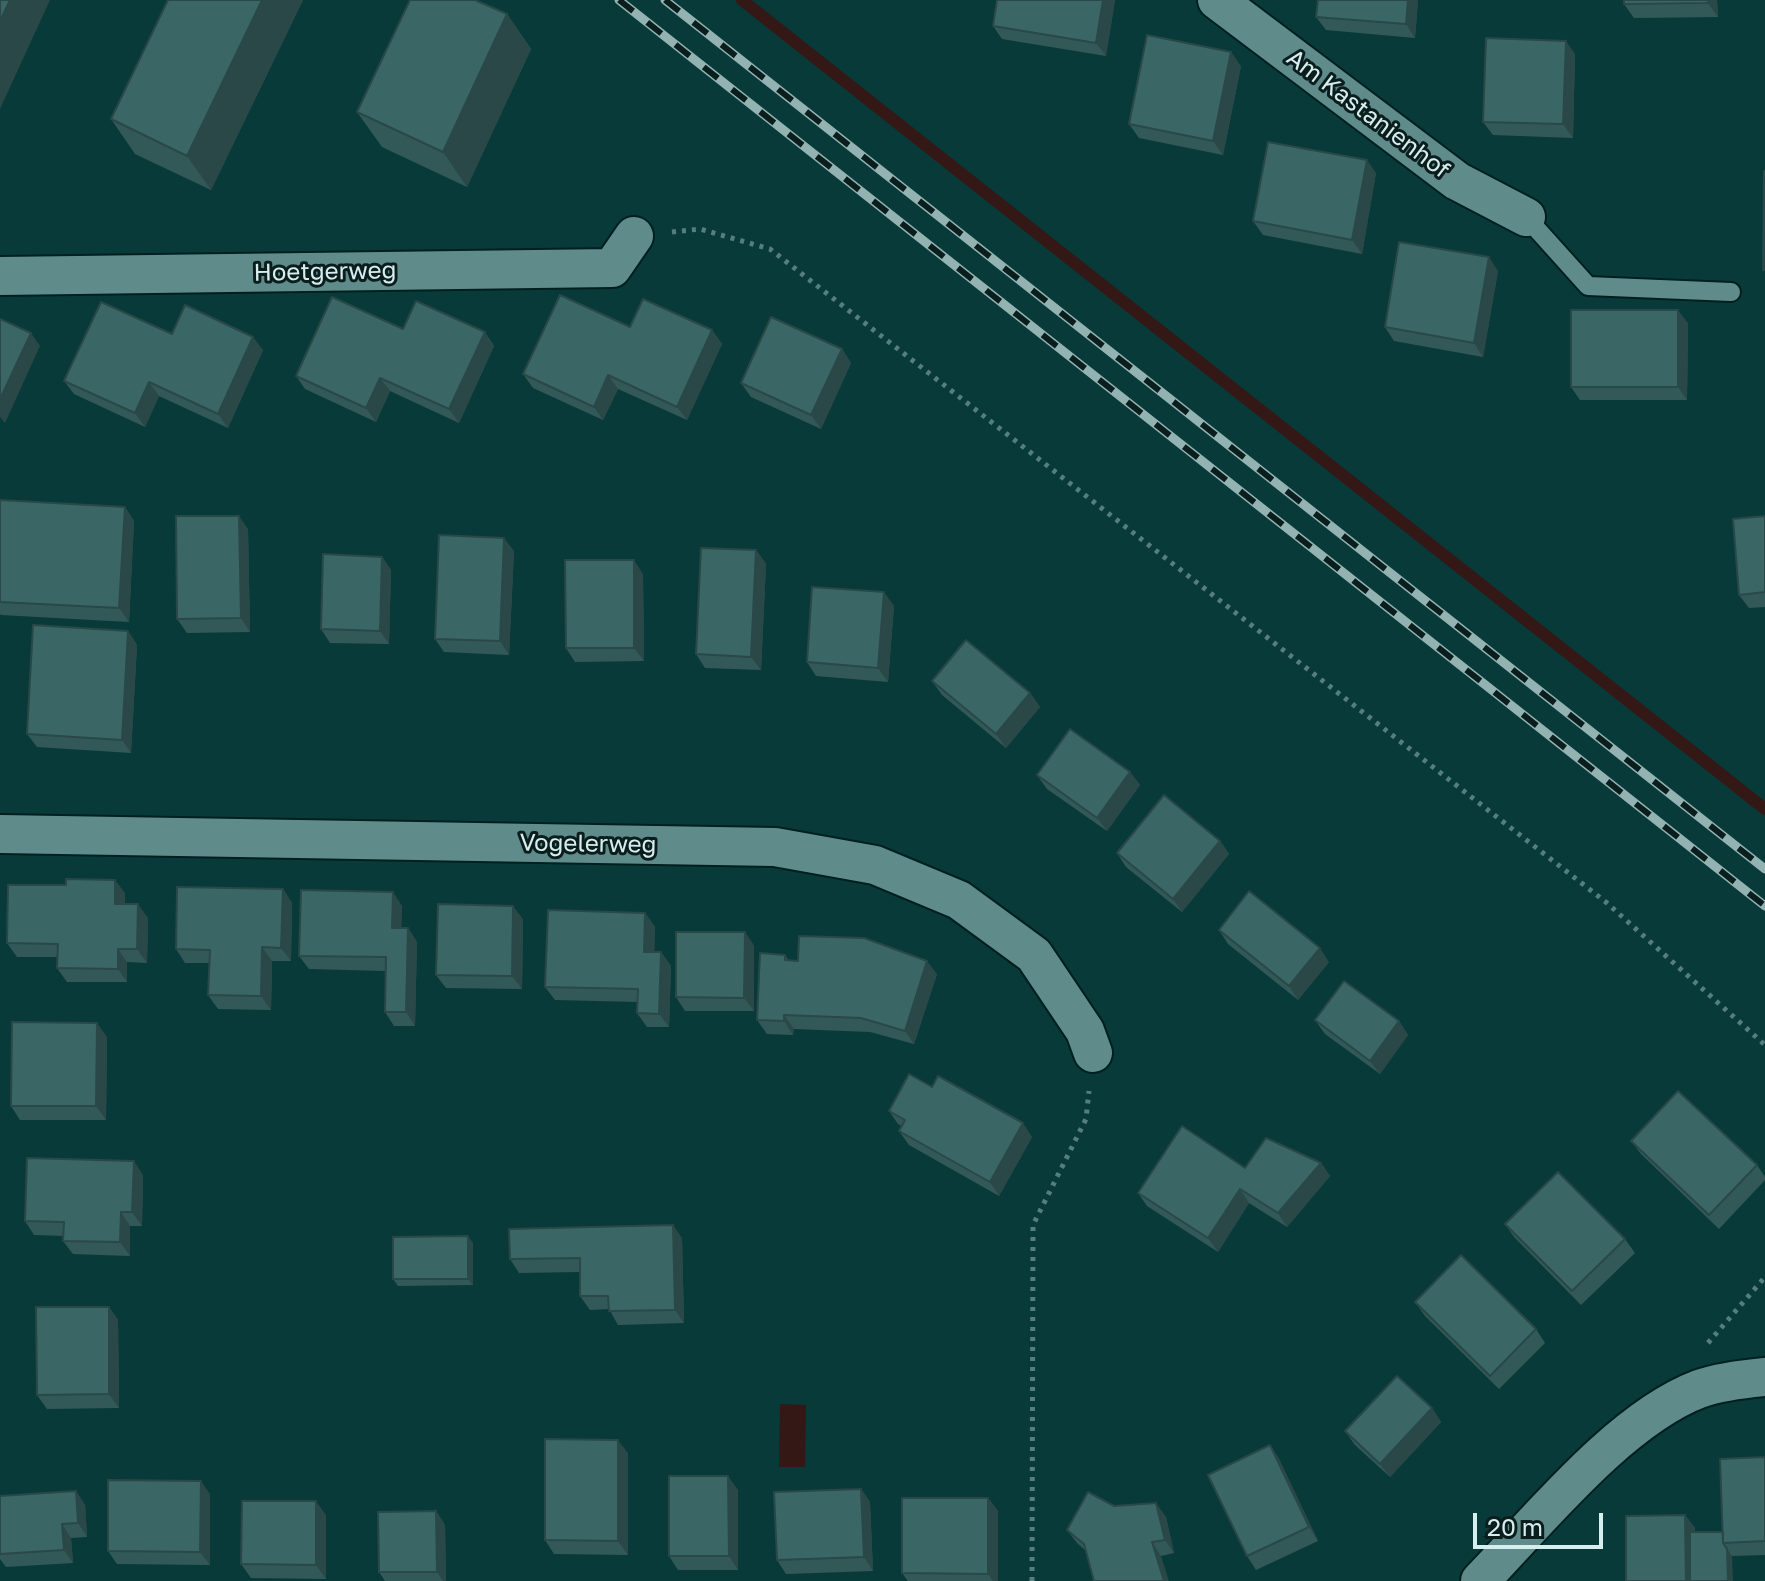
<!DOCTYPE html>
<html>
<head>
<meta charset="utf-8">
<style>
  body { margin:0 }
  #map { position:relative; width:1765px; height:1581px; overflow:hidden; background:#093a3a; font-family:"Golos Text",sans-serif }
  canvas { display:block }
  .scale { position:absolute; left:1473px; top:1513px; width:130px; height:36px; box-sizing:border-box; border:4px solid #d6eeed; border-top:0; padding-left:10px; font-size:24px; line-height:28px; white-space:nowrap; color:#d6eeed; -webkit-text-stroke:6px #0b1e1e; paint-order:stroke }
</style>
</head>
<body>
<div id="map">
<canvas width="1765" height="1581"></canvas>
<div class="scale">20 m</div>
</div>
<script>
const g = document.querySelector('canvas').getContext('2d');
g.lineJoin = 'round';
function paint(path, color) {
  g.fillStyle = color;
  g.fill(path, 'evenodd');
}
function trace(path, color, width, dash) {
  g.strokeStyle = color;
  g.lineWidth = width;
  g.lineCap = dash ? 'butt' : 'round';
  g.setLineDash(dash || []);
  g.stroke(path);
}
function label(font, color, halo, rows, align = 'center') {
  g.font = font + ' "Golos Text",sans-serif';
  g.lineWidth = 6;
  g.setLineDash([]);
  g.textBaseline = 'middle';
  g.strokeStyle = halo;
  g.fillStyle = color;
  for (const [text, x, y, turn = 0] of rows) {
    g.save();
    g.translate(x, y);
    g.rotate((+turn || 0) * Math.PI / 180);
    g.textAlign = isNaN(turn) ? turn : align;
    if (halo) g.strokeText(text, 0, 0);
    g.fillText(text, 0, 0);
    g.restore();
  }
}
paint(new Path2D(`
  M780,1404L806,1405L805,1467H779Z`), '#341816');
trace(new Path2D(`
  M742,0L1765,809`), '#341816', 12);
const lane = new Path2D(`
  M1526,217L1588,286L1731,292`);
const street = new Path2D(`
  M1217,0L1457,181L1526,217
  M0,276L612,268L634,236
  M0,834L775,847L875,865L959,900L1034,955L1085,1031L1093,1053
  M1480,1581C1539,1520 1620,1419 1699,1389C1719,1382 1744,1379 1765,1377`);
trace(lane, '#002020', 22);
trace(street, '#002020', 42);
trace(new Path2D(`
  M672,232L700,229L770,249L1607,903L1765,1045
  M1708,1343L1765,1277
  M1032,1581L1033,1225L1086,1119L1089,1091`), '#577e7e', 5, [4, 6]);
trace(lane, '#5f8c8b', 18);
trace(street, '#5f8c8b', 38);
const rail = new Path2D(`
  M619,0L1765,906
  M665,0L1765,869`);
trace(rail, '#93b3b2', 9);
trace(rail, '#0b1e1e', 6, [18]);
paint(new Path2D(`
  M168,0H303L211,190L135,154L111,119Z
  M997,0H1115L1106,56L1002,39L993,26Z
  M1318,0H1418L1415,38L1326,30L1316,17Z
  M1624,0H1717L1718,17L1634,18L1624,4Z
  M507,14L531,49L467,187L382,147L357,112Z
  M1575,54L1573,138L1493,135L1483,122Z
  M1241,66L1223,155L1139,138L1129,124Z
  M1376,173L1362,254L1263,235L1253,221Z
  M1498,271L1483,357L1394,341L1385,327Z
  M1688,323L1687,400H1580L1571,387Z
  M630,327L712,330L722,344L687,420L618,389L603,420L533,388L523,374Z
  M403,329L485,332L494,346L459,423L390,391L376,422L305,389L296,376Z
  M172,334L263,350L228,428L159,396L145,427L74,394L64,381Z
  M842,349L851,363L821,429L751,397L741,383Z
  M0,500L125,507L134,521L129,622L1,615L0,614Z
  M1765,516V607L1749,608L1739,595Z
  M248,529L250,632L187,633L177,619Z
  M756,550L766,564L761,670L705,668L696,654Z
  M514,551L509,655L444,652L435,639Z
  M382,557L391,570L389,644L330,643L321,629Z
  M643,574L644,661L575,662L566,648Z
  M894,606L888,682L816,676L807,662Z
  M128,631L137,645L131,753L37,747L27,734Z
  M932,681L1030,693L1040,707L1006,748L942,695Z
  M1130,772L1140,785L1107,831L1047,789L1037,775Z
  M1220,841L1229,854L1182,912L1126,867L1117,853Z
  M283,889L292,903L291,961H272L271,1010L218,1009L208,995L209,963H185L176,949Z
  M125,893V904L148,918L147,963L127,962V982H67L57,968L58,957H17L7,943Z
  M402,906L401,928H408L417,942L415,1026H394L385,1012L386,971L309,969L299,956Z
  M645,913L655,927L654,952H661L671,966L669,1027H647L637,1013L638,1002L555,1000L545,987Z
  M523,919L522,989L446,988L436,975Z
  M1219,930L1329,962L1298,1000L1228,944Z
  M745,932L754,946V1011H685L676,997Z
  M785,955L789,961L937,974L914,1044L870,1032L794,1029L793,1035L767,1034L757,1020Z
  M1315,1020L1399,1021L1408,1035L1380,1074L1325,1034Z
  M107,1037L106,1120H20L11,1106Z
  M932,1087L1032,1137L999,1196L909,1145L899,1131L902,1126L898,1124L889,1111Z
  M1631,1141L1757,1165L1765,1177V1180L1719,1229L1641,1154Z
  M1321,1163L1330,1176L1287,1227L1249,1203L1218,1252L1147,1206L1138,1193Z
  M143,1175L142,1226H130V1256L73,1254L63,1241L64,1236L34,1235L25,1221Z
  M1505,1224L1625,1239L1635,1253L1581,1305L1514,1237Z
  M682,1238L684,1323L618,1325L609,1309L590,1310L580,1296V1272L519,1273L510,1259Z
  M473,1243V1285L398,1286L393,1279Z
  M1415,1302L1536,1329L1545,1343L1499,1389L1425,1316Z
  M109,1307L118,1320L119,1408L47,1409L37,1395Z
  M1432,1408L1441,1422L1390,1477L1355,1445L1345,1431Z
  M1270,1445L1279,1459L1318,1541L1256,1570L1247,1556Z
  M628,1453V1555L554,1554L545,1540Z
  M1765,1457V1555L1732,1556L1626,1581L1685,1515L1695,1528V1532H1723Z
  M861,1489L870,1502L873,1571L786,1574L777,1560Z
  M738,1490V1570H678L669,1556Z
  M76,1491L85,1505L87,1537L71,1538L73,1563L6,1567L0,1559V1496Z
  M210,1494V1565L117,1564L108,1551Z
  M988,1498L998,1511V1581H908L902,1573Z
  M1114,1506L1166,1517L1174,1553L1161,1556L1086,1551L1077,1543L1067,1530Z
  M436,1511L445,1525L446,1581H385L379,1572Z
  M326,1515V1579L251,1578L241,1564Z`), '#325958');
paint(new Path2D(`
  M10,0H50L0,109V21Z
  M262,0H303L211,190L187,156Z
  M1103,0H1115L1106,56L1096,43Z
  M1408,0H1418L1415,38L1406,24Z
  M1708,0H1717L1718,17L1708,3Z
  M507,14L531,49L467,187L443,152Z
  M1566,41L1575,54L1573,138L1563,124Z
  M1231,52L1241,66L1223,155L1213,141Z
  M1367,160L1376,173L1362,254L1352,240Z
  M1489,257L1498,271L1483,357L1474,343Z
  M1678,310L1688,323L1687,400L1678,387Z
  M712,330L722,344L687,420L677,407Z
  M485,332L494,346L459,423L449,409Z
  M31,333L40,346L5,423L0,417V399Z
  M253,337L263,350L228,428L218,414Z
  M842,349L851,363L821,429L811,415Z
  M608,375L618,389L603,420L594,407Z
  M380,378L390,391L376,422L366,408Z
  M149,382L159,396L145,427L135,413Z
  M125,507L134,521L129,622L119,608Z
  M239,516L248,529L250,632L241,618Z
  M504,538L514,551L509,655L500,641Z
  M756,550L766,564L761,670L751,657Z
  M382,557L391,570L389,644L380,631Z
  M634,560L643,574L644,661L634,648Z
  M884,592L894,606L888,682L878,668Z
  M128,631L137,645L131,753L122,740Z
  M1030,693L1040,707L1006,748L996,734Z
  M1130,772L1140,785L1107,831L1097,818Z
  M1220,841L1229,854L1182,912L1173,899Z
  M115,880L125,893V917L115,904Z
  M283,889L292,903L291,961L281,948Z
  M393,892L402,906L401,941L392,928Z
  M138,904L148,918L147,963L137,949Z
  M513,906L523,919L522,989L512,976Z
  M645,913L655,927L654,966L644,952Z
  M408,928L417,942L415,1026L406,1012Z
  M745,932L754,946V1011L744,998Z
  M262,947L272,961L271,1010L261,996Z
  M1320,948L1329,962L1298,1000L1289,986Z
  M118,949L127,962V982L118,969Z
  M661,952L671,966L669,1027L659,1014Z
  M927,961L937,974L914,1044L905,1031Z
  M784,1015L794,1029L793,1035L784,1021Z
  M1399,1021L1408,1035L1380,1074L1370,1061Z
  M97,1023L107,1037L106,1120L96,1106Z
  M1023,1123L1032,1137L999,1196L990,1182Z
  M134,1161L143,1175L142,1226L132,1212Z
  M1321,1163L1330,1176L1287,1227L1278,1213Z
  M1240,1189L1249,1203L1218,1252L1208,1238Z
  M121,1212L130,1226V1256L120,1242Z
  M673,1225L682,1238L684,1323L675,1310Z
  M468,1236L473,1243V1285L468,1279Z
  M109,1307L118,1320L119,1408L109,1394Z
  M1432,1408L1441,1422L1390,1477L1380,1464Z
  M618,1440L628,1453V1555L618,1541Z
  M1270,1445L1279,1459L1318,1541L1309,1527Z
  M728,1476L738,1490V1570L729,1556Z
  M201,1481L210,1494V1565L200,1552Z
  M861,1489L870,1502L873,1571L864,1557Z
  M76,1491L85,1505L87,1537L78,1523Z
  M988,1498L998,1511V1581H993L988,1574Z
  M316,1501L326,1515V1579L316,1565Z
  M1156,1503L1166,1517L1174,1553L1165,1540Z
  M436,1511L445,1525L446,1581H443L437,1572Z
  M1685,1515L1695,1528V1581H1686Z
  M62,1524L71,1538L73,1563L64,1550Z
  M1152,1542L1161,1556L1169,1581H1164Z
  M1727,1549L1732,1556L1733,1581H1728Z`), '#294847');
const building = new Path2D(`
  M0,0H10L0,21Z
  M168,0H262L187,156L111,119Z
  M410,0H475L507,14L443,152L357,112Z
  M997,0H1103L1096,43L993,26Z
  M1318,0H1408L1406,24L1316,17Z
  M1624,0H1708V3L1624,4Z
  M1147,35L1231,52L1213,141L1129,124Z
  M1486,38L1566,41L1563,124L1483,122Z
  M1268,142L1367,160L1352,240L1253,221Z
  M1764,171H1765V270H1763Z
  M1399,242L1489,257L1474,343L1385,327Z
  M560,295L630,327L643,299L712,330L677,407L608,375L594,407L523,374Z
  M332,297L403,329L416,301L485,332L449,409L380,378L366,408L296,376Z
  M101,302L172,334L185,305L253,337L218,414L149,382L135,413L64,381Z
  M1571,310H1678V387H1571Z
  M771,317L842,349L811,415L741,383Z
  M0,319L31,333L0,399Z
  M0,500L125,507L119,608L0,602Z
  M176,516H239L241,618L177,619Z
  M1765,516V592L1739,595L1733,519Z
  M439,535L504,538L500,641L435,639Z
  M701,548L756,550L751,657L696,654Z
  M323,554L382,557L380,631L321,629Z
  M565,560H634V648H566Z
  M812,587L884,592L878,668L807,662Z
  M33,625L128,631L122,740L27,734Z
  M966,640L1030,693L996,734L932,681Z
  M1070,729L1130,772L1097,818L1037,775Z
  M1164,795L1220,841L1173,899L1117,853Z
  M66,879L115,880V904H138L137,949H118V969L57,968L58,944L7,943L8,885H66Z
  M177,887L283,889L281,948L262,947L261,996L208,995L210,950L176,949Z
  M301,890L393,892L392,928H408L406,1012H385L386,957L299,956Z
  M1249,891L1320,948L1289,986L1219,930Z
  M438,904L513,906L512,976L436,975Z
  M548,910L645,913L644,952H661L659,1014L637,1013L638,989L545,987Z
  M676,932H745L744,998L676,997Z
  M799,936L864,938L927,961L905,1031L861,1018L784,1015V1021L757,1020L760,953L785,955V960L798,961Z
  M1344,981L1399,1021L1370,1061L1315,1020Z
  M12,1022L97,1023L96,1106H11Z
  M909,1074L932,1087L938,1076L1023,1123L990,1182L899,1131L905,1120L889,1111Z
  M1678,1091L1757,1165L1709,1215L1631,1141Z
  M1182,1126L1245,1168L1266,1138L1321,1163L1278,1213L1240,1189L1208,1238L1138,1193Z
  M27,1158L134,1161L132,1212H121L120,1242L63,1241L64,1222L25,1221Z
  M1558,1172L1625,1239L1572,1291L1505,1224Z
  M673,1225L675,1310L609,1311L608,1296H580V1258L510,1259L509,1229Z
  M468,1236V1279H393V1237Z
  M1461,1255L1536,1329L1490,1376L1415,1302Z
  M36,1307H109V1394L37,1395Z
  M1397,1376L1432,1408L1380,1464L1345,1431Z
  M545,1439L618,1440V1541L545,1540Z
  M1270,1445L1309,1527L1247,1556L1208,1475Z
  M1765,1457V1541L1723,1543L1720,1459Z
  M669,1476H728L729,1556H669Z
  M108,1480L201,1481L200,1552L108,1551Z
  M861,1489L864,1557L777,1560L774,1492Z
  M76,1491L78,1523L62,1524L64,1550L0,1554V1496Z
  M1088,1492L1114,1506L1156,1503L1165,1540L1152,1542L1164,1581H1094L1084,1544L1067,1530Z
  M902,1498H988V1574L902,1573Z
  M242,1501H316V1565L241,1564Z
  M436,1511L437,1572H379L378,1512Z
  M1685,1515L1686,1581H1626V1516Z
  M1690,1532H1723V1543L1727,1549L1728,1581H1690Z`);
paint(building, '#3a6766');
trace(building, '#294847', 2);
label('24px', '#d6eeed', '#0b1e1e', [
  ["Am Kastanienhof",1368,114,37],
  ["Hoetgerweg",325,272,-1],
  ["Vogelerweg",588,844,1]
]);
</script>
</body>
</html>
